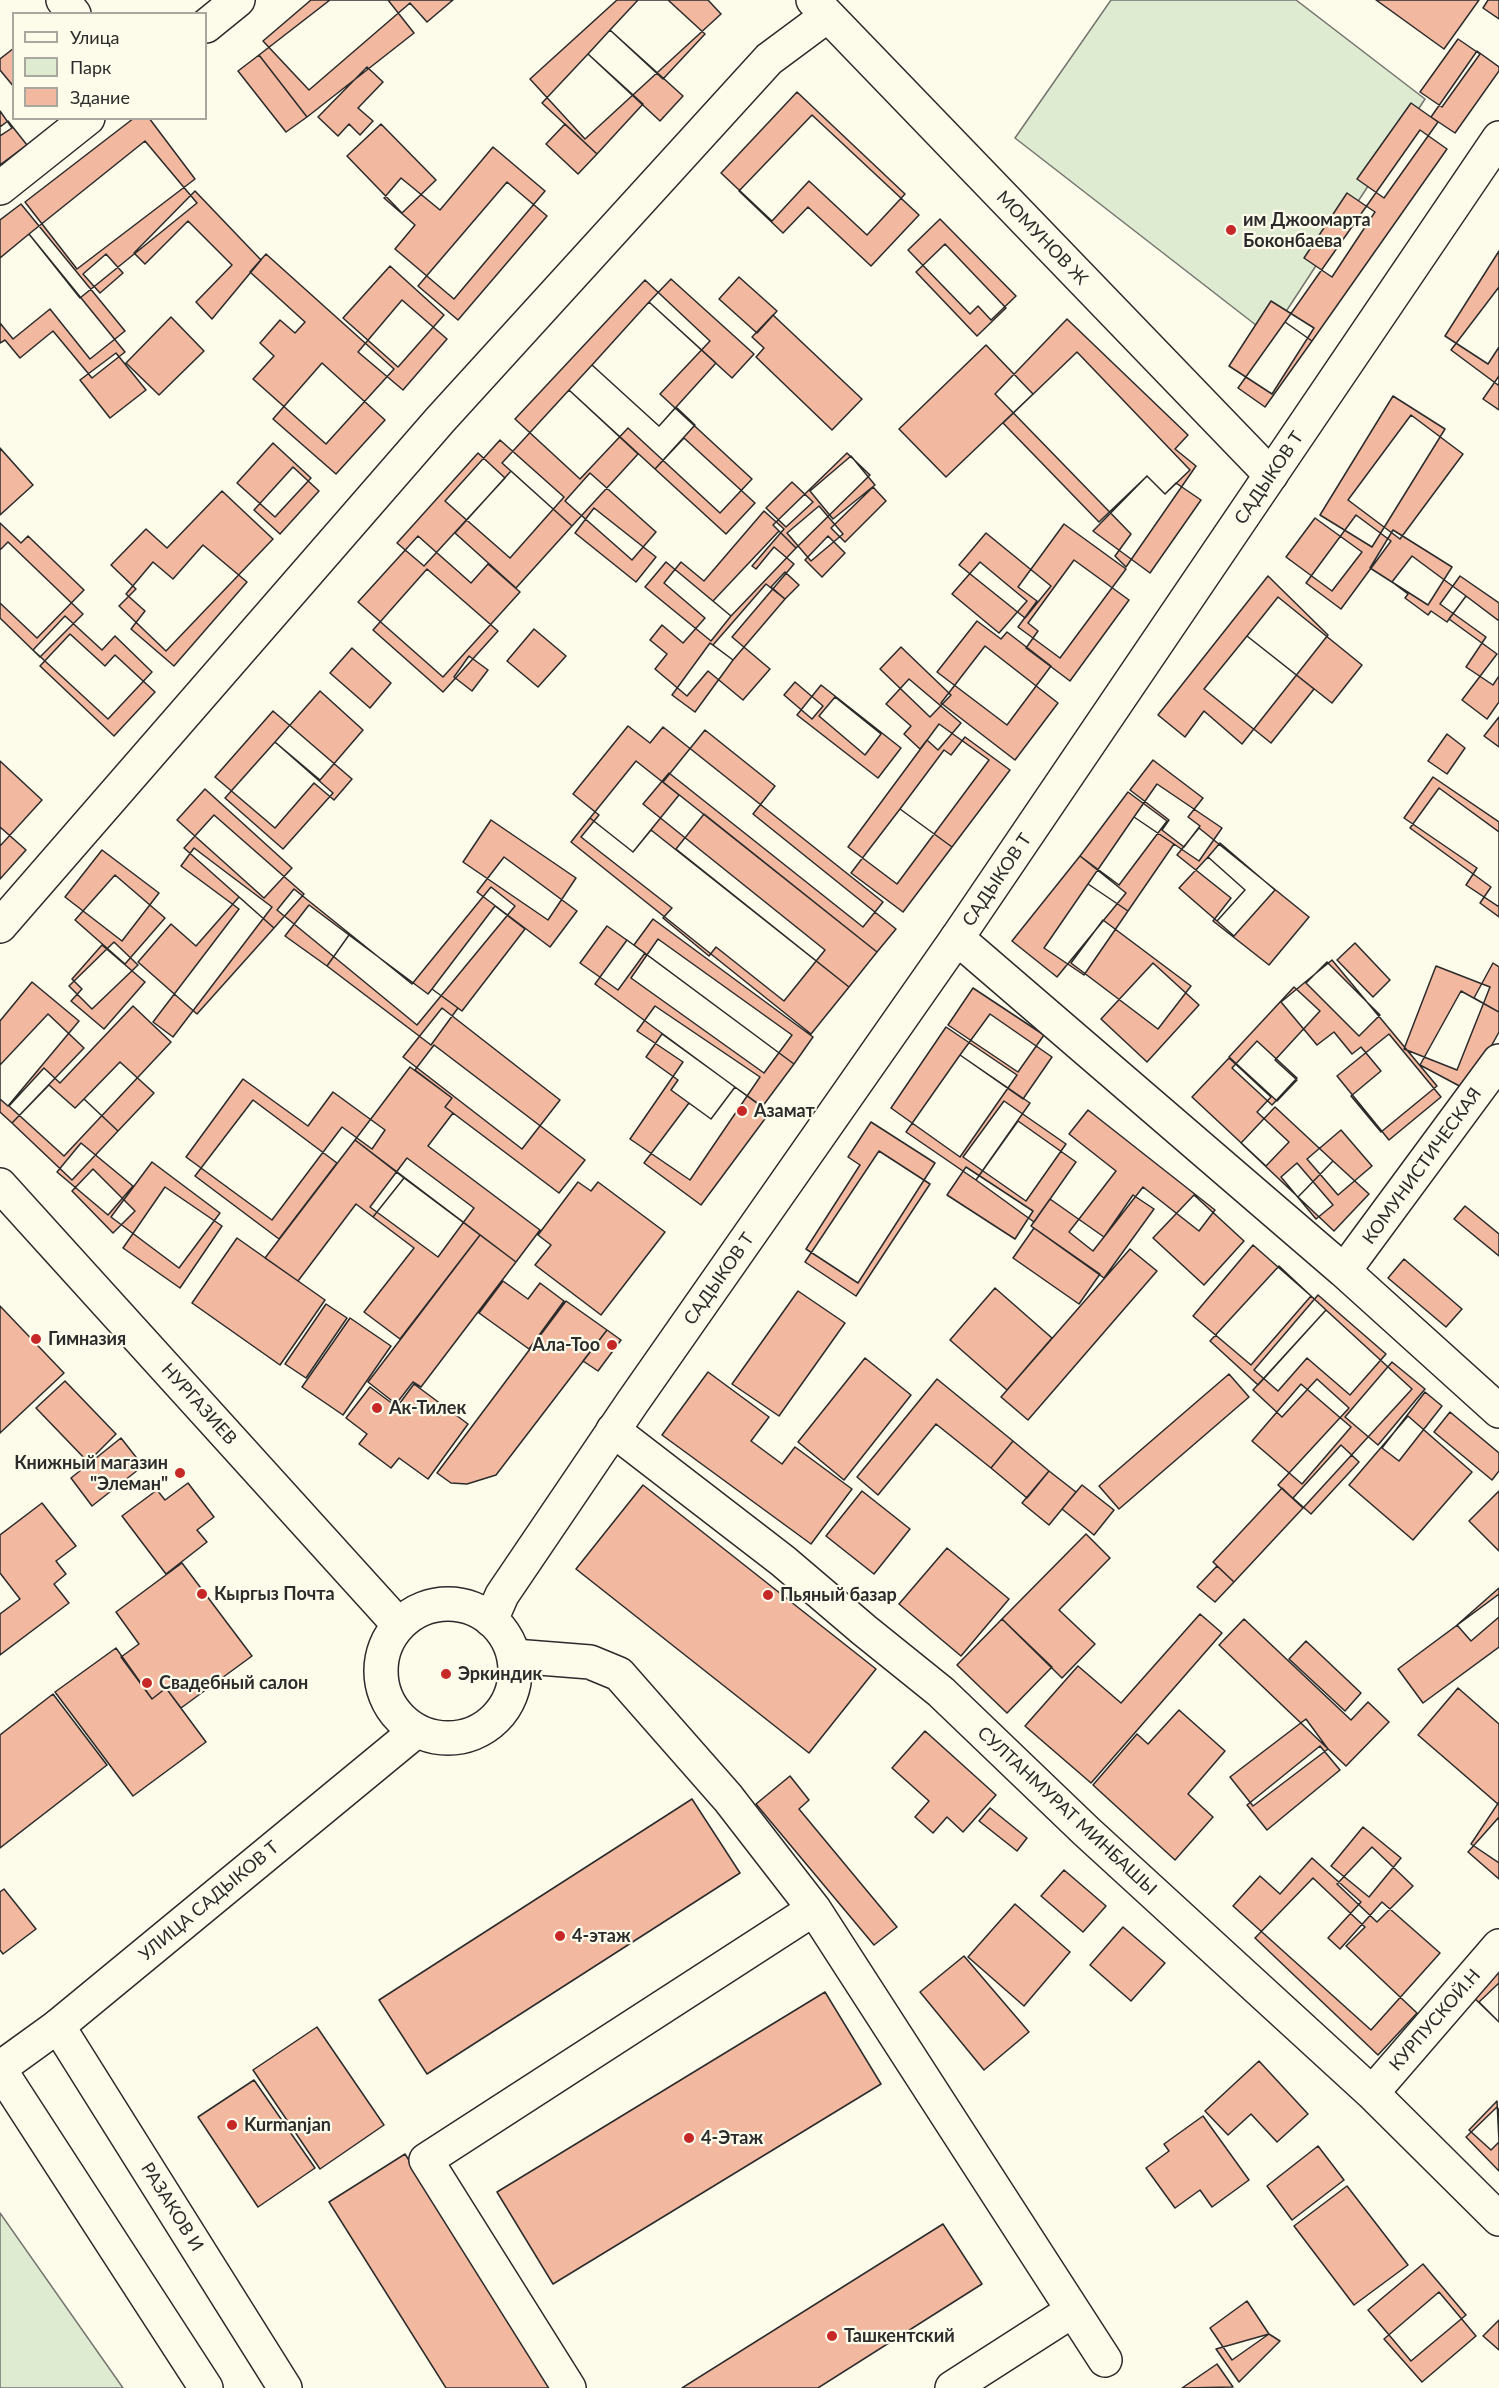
<!DOCTYPE html>
<html>
<head>
<meta charset="utf-8">
<style>
  body { margin:0 }
  #map { position:relative; width:1499px; height:2388px; overflow:hidden; background:#fdfbea; font-family:Lato,sans-serif }
  canvas { display:block }
  .legend { position:absolute; left:12px; top:12px; width:195px; height:108px; box-sizing:border-box; background:#fdfbea; border:2px solid #a9a89e; margin:0; padding:8px 10px; list-style:none; font-size:18px; color:#2b2b2b }
  .legend li { display:flex; align-items:center; gap:12px; height:30px }
  .legend b { width:30px; border:2px solid #a9a89e }
</style>
</head>
<body>
<div id="map">
<canvas width="1499" height="2388"></canvas>
<ul class="legend">
<li><b style="height:8px;background:#fdfbea"></b>Улица</li>
<li><b style="height:16px;background:#deebd1"></b>Парк</li>
<li><b style="height:16px;background:#f2b8a0"></b>Здание</li>
</ul>
</div>
<script>
const g = document.querySelector('canvas').getContext('2d');
g.lineJoin = 'round';
function paint(path, color) {
  g.fillStyle = color;
  g.fill(path, 'evenodd');
}
function trace(path, color, width, dash) {
  g.strokeStyle = color;
  g.lineWidth = width;
  g.lineCap = dash ? 'butt' : 'round';
  g.setLineDash(dash || []);
  g.stroke(path);
}
function label(font, color, halo, rows, align = 'center') {
  g.font = font + ' Lato,sans-serif';
  g.lineWidth = 4.5;
  g.setLineDash([]);
  g.textBaseline = 'middle';
  g.strokeStyle = halo;
  g.fillStyle = color;
  for (const [text, x, y, turn = 0] of rows) {
    g.save();
    g.translate(x, y);
    g.rotate((+turn || 0) * Math.PI / 180);
    g.textAlign = isNaN(turn) ? turn : align;
    if (halo) g.strokeText(text, 0, 0);
    g.fillText(text, 0, 0);
    g.restore();
  }
}
const green = new Path2D(`
  M1111,0H1296L1425,99L1270,336L1015,138Z
  M0,2213L123,2388H0Z`);
paint(green, '#deebd1');
trace(green, '#74746e', 1.5);
const building = new Path2D(`
  M311,0H453L427,22L410,3L309,90L263,41Z
  M330,0H388L414,33L307,117L259,55Z
  M617,0H708L721,14L585,139L530,79Z
  M638,0H668L705,34L663,79L610,30Z
  M1376,0H1479L1444,49Z
  M1488,0H1499V19L1483,8Z
  M610,30L683,96L660,121L588,54Z
  M1458,39L1480,54L1442,107L1420,92Z
  M14,48V87L0,70V59Z
  M1477,51L1499,67V71L1455,133L1431,117Z
  M588,54L643,104L597,154L542,103Z
  M259,55L307,117L286,132L238,71Z
  M367,67L383,82L358,108L373,121L360,135L349,124L338,136L318,117Z
  M797,92L905,194L867,235L809,181L772,221L721,173Z
  M1411,103L1438,122L1384,198L1357,179Z
  M0,111L12,128L0,136Z
  M812,115L919,215L871,266L808,207L783,233L739,191Z
  M134,118H149L195,179L77,269L25,202Z
  M8,121L27,145L0,165V127Z
  M381,124L436,180L402,213L347,156Z
  M565,124L597,154L578,174L546,144Z
  M1420,130L1447,149L1312,341L1285,322Z
  M145,141L197,203L80,298L29,234Z
  M493,147L545,191L454,299L395,249L415,225L384,198L401,178L440,210Z
  M507,182L547,216L458,320L418,286Z
  M195,191L261,260L212,319L196,302L232,265L188,221L145,264L134,253Z
  M1347,193L1375,212L1332,277L1304,258Z
  M21,204L125,331L90,359L50,309L13,339L0,323V220Z
  M940,219L1016,296L991,320L978,306L970,314L908,250Z
  M29,234L125,352L92,378L53,331L20,358L5,340L0,343V258Z
  M945,244L1006,308L977,336L916,272Z
  M1499,251V347L1488,364L1445,336Z
  M106,254L123,273L100,293L83,274Z
  M266,254L394,369L326,444L253,379L274,356L260,343L280,320L295,333L305,322L250,272Z
  M390,266L444,315L398,367L343,318Z
  M739,277L777,311L757,333L719,299Z
  M671,279L754,354L732,378L649,302Z
  M645,280L710,341L660,394L752,479L720,513L628,428L580,479L515,419Z
  M1499,287V383L1498,385L1451,350Z
  M402,300L447,339L403,390L358,352Z
  M1271,301L1314,328L1272,394L1229,366Z
  M649,302L716,363L659,426L592,365Z
  M773,315L862,399L832,430L756,357L764,348L752,337Z
  M171,317L204,351L159,395L126,363Z
  M1067,319L1188,435L1175,449L1196,466L1126,567L1115,556L1131,534L995,394Z
  M1285,322L1312,341L1265,407L1238,388Z
  M986,345L1033,394L946,477L899,429Z
  M1077,352L1190,470L1165,494L1147,476L1099,522L1003,423Z
  M116,353L146,390L110,418L80,380Z
  M322,363L385,420L336,474L273,419Z
  M592,365L659,426L676,407L695,425L655,469L569,390Z
  M1499,376V410L1483,399Z
  M569,390L638,454L572,526L502,463Z
  M1393,396L1445,429L1372,547L1320,515Z
  M1411,415L1463,454L1400,539L1348,500Z
  M684,438L755,503L726,534L655,469Z
  M500,440L564,497L510,558L445,501Z
  M273,443L311,478L275,517L237,483Z
  M0,448L33,485L0,515Z
  M478,453L505,478L424,566L397,543Z
  M847,453L870,475L796,548L773,525Z
  M851,456L875,485L833,519L810,491Z
  M293,467L319,491L280,534L254,510Z
  M511,471L572,526L516,588L455,533Z
  M590,473L656,532L632,560L565,501Z
  M1147,476L1165,494L1176,483L1201,500L1150,573L1093,531Z
  M792,482L813,502L786,527L766,508Z
  M873,487L886,501L845,542L831,528Z
  M222,491L273,539L166,651L119,606L136,589L111,565L146,529L167,548Z
  M819,506L843,534L811,561L787,533Z
  M594,508L656,557L636,582L575,533Z
  M764,511L784,529L752,566L756,569L774,547L794,564L732,637L770,669L743,700L708,671L687,696L655,669L667,654L650,640L662,625L683,643L705,618L664,583L681,562L704,581Z
  M1356,515L1391,541L1341,609L1306,583Z
  M1315,518L1362,552L1332,591L1286,557Z
  M0,523L21,543L28,536L84,590L37,638L0,603Z
  M1064,524L1126,569L1060,658L1018,627L1037,601L1018,587Z
  M1393,530L1452,567L1428,605L1370,568Z
  M779,531L796,548L731,616L713,601Z
  M986,533L1051,586L1025,618L959,565Z
  M418,536L471,583L488,564L520,592L443,677L358,602Z
  M828,536L845,553L822,577L805,560Z
  M8,542L83,614L40,657L0,618V550Z
  M203,545L247,582L174,666L131,629L145,611L126,594L153,562L173,579Z
  M1412,556L1466,596L1447,622L1431,611L1428,615L1405,598L1408,594L1392,582Z
  M1074,560L1129,600L1070,681L1026,648L1038,631L1028,623Z
  M666,562L731,616L711,641L645,587Z
  M980,562L1027,601L999,633L952,594Z
  M427,569L498,631L443,692L373,630Z
  M785,572L799,585L785,599L771,587Z
  M1268,576L1328,635L1242,744L1204,711L1185,737L1158,715Z
  M1460,576L1499,603V676L1493,685L1466,667L1486,637L1440,604Z
  M766,584L785,599L733,660L713,645Z
  M1466,596L1499,621V702L1487,719L1462,700L1497,654L1449,619Z
  M1278,597L1362,665L1332,703L1247,636Z
  M65,616L102,650L115,636L152,672L108,719L33,650Z
  M977,621L1001,639L1007,632L1051,666L1007,725L937,672Z
  M534,629L566,656L538,687L507,661Z
  M70,634L105,666L115,655L155,692L114,736L40,666Z
  M1247,636L1314,689L1271,743L1204,689Z
  M710,643L733,660L695,712L672,695Z
  M985,646L1058,703L1015,760L941,703Z
  M901,647L951,695L930,717L880,669Z
  M352,648L391,683L370,708L330,673Z
  M469,656L488,670L472,691L454,677Z
  M909,679L961,723L938,750L927,740L920,749L904,734L911,726L886,704Z
  M795,682L823,706L812,719L784,695Z
  M821,685L901,748L878,778L797,715Z
  M320,691L363,730L320,780L275,742Z
  M835,697L881,734L865,755L819,716Z
  M273,711L352,779L334,800L314,783L275,828L215,777Z
  M1499,717V747L1484,736Z
  M939,724L989,760L897,884L848,847Z
  M628,726L650,743L663,727L883,902L863,927L669,773L643,804L825,950L784,1001L716,947L709,956L663,918L672,908L581,837L599,815L573,794Z
  M705,730L775,786L753,814L896,929L877,952L663,782Z
  M1447,734L1465,748L1447,774L1428,761Z
  M965,737L1010,770L952,847L900,809L944,750L951,755Z
  M275,742L333,793L283,849L225,798Z
  M1153,760L1203,798L1188,817L1200,826L1184,847L1162,830L1169,820L1130,790Z
  M0,761L42,800L0,846Z
  M636,761L679,795L633,852L590,818Z
  M1433,777L1499,822V907L1466,885L1477,868L1404,818Z
  M1157,784L1222,828L1199,861L1134,817Z
  M1439,788L1499,832V917L1480,903L1491,887L1410,828Z
  M205,789L292,868L264,898L177,820Z
  M1128,792L1167,821L1119,885L1080,856Z
  M900,809L952,847L903,912L851,873Z
  M704,814L877,952L849,987L676,849Z
  M214,815L304,894L274,928L184,848Z
  M1134,817L1174,844L1128,911L1088,884Z
  M590,818L633,852L651,830L849,987L811,1034L571,842Z
  M491,820L576,878L548,920L463,862Z
  M0,827L26,850L0,879Z
  M1199,828L1309,917L1269,965L1213,921L1231,898L1177,855Z
  M1220,843L1275,890L1234,936L1217,921L1245,890L1208,857Z
  M194,848L272,907L173,1037L153,1022L239,909L181,866Z
  M102,850L159,893L122,941L65,897Z
  M1080,856L1126,893L1057,977L1012,941Z
  M504,857L577,911L550,947L477,892Z
  M1208,857L1245,890L1217,921L1179,888Z
  M115,875L165,918L125,964L75,920Z
  M1088,884L1128,911L1084,975L1044,948Z
  M491,887L515,906L417,1025L277,910L294,889L412,984Z
  M239,897L274,928L197,1014L138,962L171,924L196,946Z
  M309,905L349,935L327,966L285,936Z
  M495,906L525,929L462,1011L432,989Z
  M653,919L813,1037L794,1064L634,945Z
  M1103,920L1191,986L1158,1029L1071,963Z
  M607,926L645,953L618,990L580,963Z
  M349,935L428,994L432,989L458,1008L431,1045L327,966Z
  M658,939L792,1035L764,1073L631,978Z
  M627,940L794,1064L762,1107L595,984Z
  M114,942L138,965L92,1009L69,986Z
  M1355,943L1390,980L1373,997L1337,960Z
  M102,945L145,982L104,1029L71,1001L82,989L72,979Z
  M1332,960L1437,1086L1381,1132L1351,1096L1381,1071L1361,1047L1352,1054L1334,1032L1317,1045L1281,1002Z
  M1327,962L1380,1015L1359,1036L1306,983Z
  M1153,963L1199,1005L1147,1062L1101,1019Z
  M1493,963L1499,967V1012L1474,998Z
  M1436,966L1490,987L1457,1070L1404,1049Z
  M32,982L79,1021L8,1106L0,1099V1021Z
  M1294,987L1320,1011L1275,1060L1297,1080L1277,1101L1229,1057Z
  M973,988L1044,1035L1018,1072L948,1025Z
  M1461,991L1499,1012V1032L1467,1090L1420,1065Z
  M133,1006L171,1042L64,1156L9,1106L44,1068L60,1083Z
  M655,1006L760,1077L690,1180L630,1139L683,1062L637,1031Z
  M442,1008L560,1100L522,1149L403,1057Z
  M48,1014L84,1048L12,1123L0,1112V1065Z
  M990,1014L1052,1057L1023,1099L960,1055Z
  M946,1027L1017,1075L960,1157L891,1108Z
  M662,1034L735,1087L711,1119L671,1090L678,1080L646,1057Z
  M1389,1034L1441,1097L1389,1140L1337,1076Z
  M1257,1041L1297,1078L1272,1105L1232,1068Z
  M434,1045L585,1160L559,1193L445,1107L452,1098L415,1070Z
  M960,1055L1030,1103L976,1180L906,1132Z
  M1229,1058L1271,1097L1257,1112L1289,1142L1266,1166L1192,1097Z
  M120,1062L154,1093L118,1131L84,1099Z
  M410,1067L452,1098L445,1107L453,1113L428,1146L540,1230L516,1262L355,1140Z
  M243,1079L308,1126L333,1092L385,1130L372,1149L342,1127L272,1220L186,1157Z
  M49,1085L75,1108L84,1099L118,1131L72,1180L12,1123Z
  M735,1087L770,1112L701,1205L644,1163L689,1103L711,1119Z
  M253,1100L337,1163L279,1239L195,1176Z
  M1004,1101L1066,1144L1026,1201L963,1157Z
  M1275,1107L1333,1161L1298,1197L1241,1143Z
  M1088,1110L1215,1210L1199,1231L1143,1187L1093,1251L1069,1232L1116,1171L1069,1134Z
  M1018,1121L1076,1162L1034,1222L976,1180Z
  M871,1122L935,1163L858,1283L806,1249L860,1165L848,1157Z
  M1341,1130L1372,1166L1338,1195L1307,1159Z
  M355,1140L404,1178L373,1217L356,1204L298,1281L265,1258Z
  M81,1143L133,1186L108,1215L57,1172Z
  M879,1151L930,1184L856,1296L805,1262Z
  M407,1158L474,1208L438,1257L370,1207Z
  M1333,1161L1369,1194L1334,1231L1298,1197Z
  M152,1162L220,1213L179,1268L111,1217Z
  M1297,1163L1333,1205L1316,1219L1281,1177Z
  M966,1167L1033,1211L1015,1239L947,1195Z
  M93,1169L135,1211L113,1233L72,1191Z
  M404,1178L480,1235L400,1339L364,1312L414,1248L373,1217Z
  M578,1182L591,1191L598,1182L665,1232L601,1315L535,1265L551,1245L538,1235Z
  M165,1187L222,1226L180,1288L123,1248Z
  M1133,1195L1154,1209L1104,1278L1031,1226L1050,1199L1104,1237Z
  M1194,1195L1244,1241L1204,1285L1153,1238Z
  M1465,1206L1499,1234V1256L1454,1219Z
  M1034,1228L1100,1274L1079,1304L1013,1258Z
  M480,1235L516,1262L421,1387L413,1382L396,1404L368,1382Z
  M237,1238L325,1300L280,1365L192,1303Z
  M1253,1245L1311,1296L1251,1365L1193,1316Z
  M1130,1249L1157,1271L1028,1420L1001,1397Z
  M1404,1259L1462,1309L1446,1327L1388,1278Z
  M1279,1266L1326,1310L1258,1385L1210,1341Z
  M503,1281L528,1299L540,1283L564,1301L529,1349L479,1313Z
  M995,1288L1052,1338L1007,1390L950,1340Z
  M798,1291L845,1323L779,1416L732,1384Z
  M1318,1295L1386,1354L1350,1395L1307,1358L1278,1391L1254,1370Z
  M566,1301L607,1330L496,1475L467,1484L451,1483L437,1473Z
  M326,1304L347,1318L306,1378L285,1364Z
  M0,1306L64,1373L0,1433Z
  M1326,1310L1412,1389L1303,1508L1278,1485L1349,1408L1317,1379L1282,1417L1253,1390Z
  M350,1318L391,1346L343,1415L302,1387Z
  M607,1330L621,1340L598,1371L583,1361Z
  M865,1358L911,1395L844,1480L798,1442Z
  M1392,1362L1425,1389L1378,1445L1345,1417Z
  M708,1372L769,1417L751,1441L782,1464L795,1447L852,1489L811,1544L662,1435Z
  M1229,1374L1249,1397L1119,1509L1099,1486Z
  M937,1379L1013,1441L991,1468L936,1424L878,1495L857,1477Z
  M65,1381L116,1434L88,1462L36,1408Z
  M414,1384L468,1424L428,1479L399,1458L391,1468L359,1444L367,1434L346,1418L370,1387L397,1407Z
  M1301,1384L1351,1427L1302,1484L1252,1441Z
  M1425,1392L1442,1406L1399,1461L1382,1448Z
  M1450,1412L1499,1453V1471L1492,1480L1434,1432Z
  M1408,1416L1472,1472L1413,1540L1349,1485Z
  M121,1438L143,1466L92,1506L71,1478Z
  M1013,1441L1049,1471L1027,1498L991,1468Z
  M1341,1445L1359,1462L1311,1514L1293,1498Z
  M1049,1471L1076,1492L1049,1525L1022,1503Z
  M188,1483L214,1517L197,1530L207,1542L166,1574L122,1516L157,1490L165,1500Z
  M643,1485L876,1669L809,1753L576,1569Z
  M1082,1485L1114,1510L1094,1535L1062,1509Z
  M1282,1488L1303,1508L1234,1582L1213,1562Z
  M862,1491L910,1529L874,1574L826,1536Z
  M1499,1491V1551L1469,1521Z
  M42,1503L76,1546L56,1561L66,1574L54,1584L69,1603L0,1655V1614L20,1599L0,1573V1535Z
  M1086,1534L1110,1558L1059,1610L1095,1644L1062,1678L1002,1619Z
  M947,1548L1009,1599L961,1656L899,1604Z
  M182,1563L252,1656L181,1708L166,1688L152,1699L121,1657L139,1644L116,1612Z
  M1217,1566L1234,1582L1215,1602L1197,1587Z
  M1499,1588V1617L1471,1641L1457,1625Z
  M1499,1594V1647L1423,1703L1398,1669Z
  M1200,1614L1222,1633L1091,1783L1025,1726L1078,1666L1121,1703Z
  M1002,1619L1052,1667L1007,1713L957,1665Z
  M1244,1619L1351,1720L1368,1702L1389,1722L1346,1766L1219,1645Z
  M1306,1641L1361,1693L1345,1711L1289,1659Z
  M116,1648L152,1699L166,1688L206,1742L133,1796L55,1692Z
  M1458,1688L1499,1724V1805L1418,1735Z
  M53,1694L107,1765L0,1848V1735Z
  M1179,1710L1225,1751L1188,1794L1213,1817L1175,1860L1093,1785L1137,1734L1148,1744Z
  M1306,1719L1328,1749L1253,1806L1230,1777Z
  M925,1731L996,1795L963,1832L947,1817L933,1833L915,1817L929,1801L892,1768Z
  M1320,1746L1340,1770L1267,1830L1247,1805Z
  M790,1776L809,1800L799,1809L897,1927L874,1945L756,1804Z
  M692,1799L740,1873L427,2074L379,2000Z
  M1499,1802V1863L1471,1844Z
  M990,1808L1027,1838L1017,1851L979,1821Z
  M1499,1817V1879L1468,1852Z
  M1363,1827L1401,1858L1369,1897L1331,1866Z
  M1372,1847L1413,1886L1377,1922L1337,1884Z
  M1312,1858L1361,1902L1328,1938L1340,1949L1382,1902L1440,1953L1371,2030L1233,1906L1260,1876L1280,1894Z
  M1064,1870L1106,1906L1083,1932L1041,1896Z
  M1313,1878L1365,1927L1346,1946L1417,2013L1378,2055L1255,1938Z
  M4,1889L36,1929L3,1954L0,1950V1892Z
  M1015,1904L1070,1952L1024,2006L968,1957Z
  M1123,1927L1165,1963L1131,2001L1090,1965Z
  M964,1956L1029,2032L984,2070L920,1992Z
  M1499,1959V2022L1468,1992Z
  M1499,1983V2022L1479,2002Z
  M825,1992L881,2084L553,2284L497,2192Z
  M317,2027L384,2125L320,2169L253,2070Z
  M1259,2061L1308,2114L1277,2142L1251,2114L1228,2135L1205,2111Z
  M254,2080L315,2168L258,2207L198,2117Z
  M1497,2101L1499,2142L1491,2150L1469,2130Z
  M1497,2107L1499,2110V2171L1466,2137Z
  M1203,2116L1249,2180L1212,2207L1200,2190L1175,2208L1146,2168L1169,2151L1164,2144Z
  M1318,2146L1344,2180L1292,2220L1267,2186Z
  M405,2154L552,2388H446L329,2202Z
  M1347,2186L1408,2265L1354,2305L1294,2226Z
  M943,2224L982,2284L818,2388H682Z
  M1423,2264L1466,2315L1411,2361L1368,2310Z
  M1439,2292L1476,2336L1422,2382L1384,2339Z
  M1247,2301L1269,2334L1232,2360L1210,2328Z
  M1499,2320V2350L1483,2336Z
  M1269,2334L1280,2341L1239,2382L1216,2349Z
  M1217,2364L1233,2387L1182,2388Z`);
paint(building, '#f2b8a0');
trace(building, '#2b2b2b', 1.5);
const minor = new Path2D(`
  M63,0L74,14
  M813,0L1271,475
  M206,26L238,0
  M0,188L88,118
  M0,926L440,420L769,59L827,16
  M957,938L1344,1271L1499,1411
  M1344,1271L1499,1061
  M613,1430L783,1561L864,1630L941,1692L1086,1831L1372,2093L1499,2219
  M514,1656L590,1662L619,1674L728,1798L814,1909L1105,2360
  M1372,2093L1499,1946
  M569,2388L426,2160L814,1909
  M952,2388L1072,2311`);
const major = new Path2D(`
  M0,1185L398,1624
  M58,2026L285,2388
  M0,2070L206,2388`);
const highway = new Path2D(`
  M381 1671a67 67 0 1 1 134 0a67 67 0 1 1-134 0Z
  M491,1620L502,1595L632,1403L957,938L1499,138
  M0,2068L58,2026L416,1731`);
trace(minor, '#2b2b2b', 36);
trace(major, '#2b2b2b', 36);
trace(highway, '#2b2b2b', 36);
trace(minor, '#fdfbea', 33);
trace(major, '#fdfbea', 33);
trace(highway, '#fdfbea', 33);
for (const [x, y, r, color] of [
  [1231,230,6,"#c62828"],
  [742,1111,6,"#c62828"],
  [36,1339,6,"#c62828"],
  [612,1345,6,"#c62828"],
  [377,1408,6,"#c62828"],
  [180,1473,6,"#c62828"],
  [202,1594,6,"#c62828"],
  [768,1595,6,"#c62828"],
  [446,1674,6,"#c62828"],
  [147,1683,6,"#c62828"],
  [560,1936,6,"#c62828"],
  [232,2125,6,"#c62828"],
  [689,2138,6,"#c62828"],
  [832,2336,6,"#c62828"]
]) {
  const dot = new Path2D();
  dot.arc(x, y, r, 0, 2 * Math.PI);
  g.fillStyle = color;
  g.fill(dot);
  trace(dot, '#fdfbea', 2);
}
label('bold 18px', '#2b2b2b', '#fdfbea', [
  ["им Джоомарта",1243,220],
  ["Боконбаева",1243,241],
  ["Азамат",754,1111],
  ["Гимназия",48,1339],
  ["Ала-Тоо",600,1345,"right"],
  ["Ак-Тилек",389,1408],
  ["Книжный магазин",168,1463,"right"],
  ["\"Элеман\"",168,1484,"right"],
  ["Кыргыз Почта",214,1594],
  ["Пьяный базар",780,1595],
  ["Эркиндик",458,1674],
  ["Cвадебный салон",159,1683],
  ["4-этаж",572,1936],
  ["Kurmanjan",244,2125],
  ["4-Этаж",701,2138],
  ["Ташкентский",844,2336]
], 'left');
label('18px', '#2b2b2b', '#fdfbea', [
  ["МОМУНОВ Ж",1042,238,46],
  ["САДЫКОВ Т",1269,478,-56],
  ["САДЫКОВ Т",997,880,-56],
  ["КОМУНИСТИЧЕСКАЯ",1422,1166,-54],
  ["САДЫКОВ Т",719,1279,-55],
  ["НУРГАЗИЕВ",199,1404,48],
  ["СУЛТАНМУРАТ МИНБАШЫ",1067,1811,43],
  ["УЛИЦА САДЫКОВ Т",209,1901,-40],
  ["КУРПУСКОЙ.Н",1435,2020,-49],
  ["РАЗАКОВ И",172,2207,58]
]);
</script>
</body>
</html>
